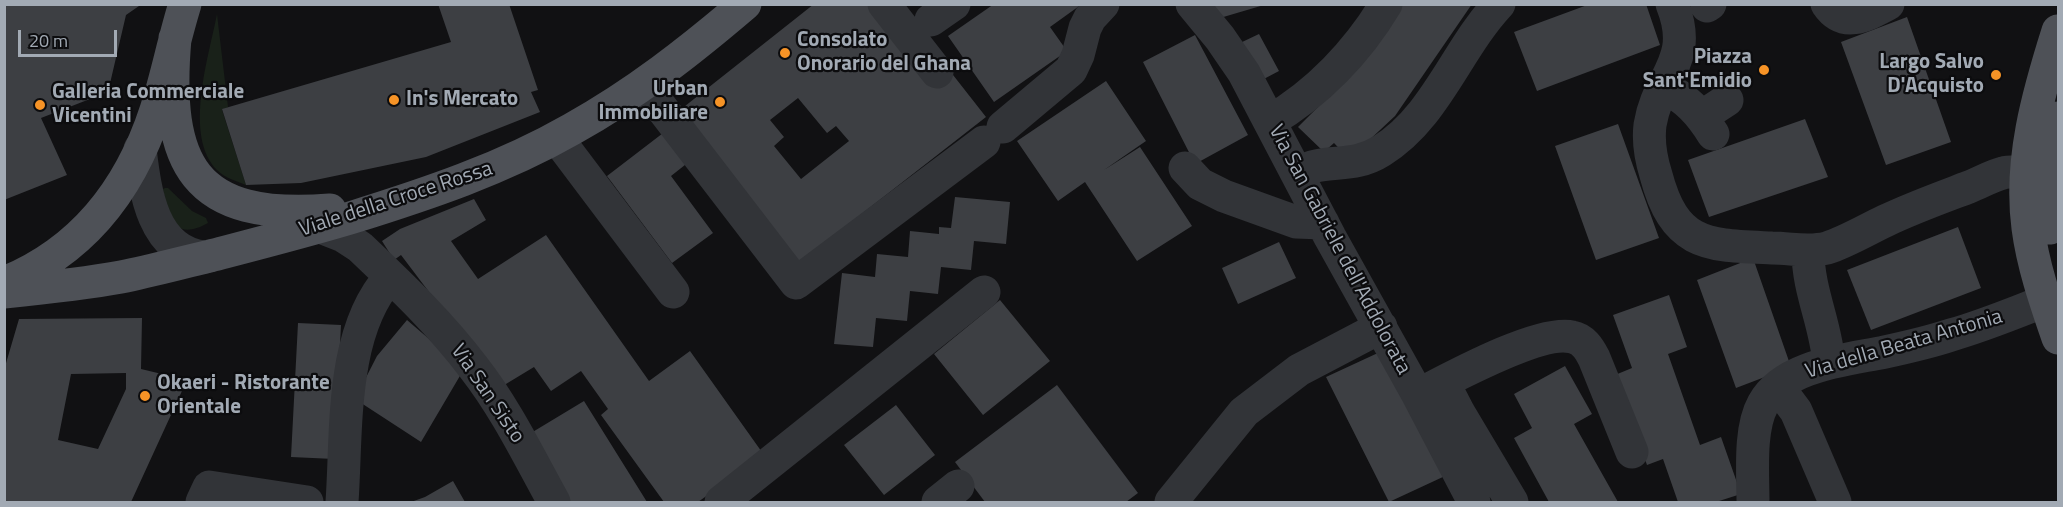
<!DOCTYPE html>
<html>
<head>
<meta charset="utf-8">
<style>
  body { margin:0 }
  #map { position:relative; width:2063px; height:507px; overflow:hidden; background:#111113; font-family:"Titillium Web",sans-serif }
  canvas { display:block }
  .frame { position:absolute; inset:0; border:6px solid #a2aab4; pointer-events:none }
  .scale { position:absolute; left:18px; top:30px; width:99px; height:27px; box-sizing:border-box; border:3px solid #a2aab4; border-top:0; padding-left:8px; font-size:18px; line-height:21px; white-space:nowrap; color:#a2aab4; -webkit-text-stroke:4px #0c0c0e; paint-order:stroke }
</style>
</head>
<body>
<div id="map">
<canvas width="2063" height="507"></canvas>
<div class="frame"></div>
<div class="scale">20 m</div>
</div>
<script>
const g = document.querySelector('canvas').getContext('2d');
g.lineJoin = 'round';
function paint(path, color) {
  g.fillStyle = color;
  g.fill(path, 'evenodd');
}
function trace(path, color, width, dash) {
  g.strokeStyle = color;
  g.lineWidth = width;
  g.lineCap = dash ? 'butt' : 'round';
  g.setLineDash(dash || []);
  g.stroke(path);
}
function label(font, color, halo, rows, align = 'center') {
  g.font = font + ' "Titillium Web",sans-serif';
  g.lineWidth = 4.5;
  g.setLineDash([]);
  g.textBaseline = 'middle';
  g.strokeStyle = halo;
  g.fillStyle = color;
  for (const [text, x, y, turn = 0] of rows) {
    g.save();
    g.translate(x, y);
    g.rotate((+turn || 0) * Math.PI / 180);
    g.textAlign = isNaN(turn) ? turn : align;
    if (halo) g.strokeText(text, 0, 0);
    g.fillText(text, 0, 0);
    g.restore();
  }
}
paint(new Path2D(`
  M217,14L228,107L222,110L246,185C236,181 225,178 217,170C183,136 209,56 217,14Z
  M165,188H168L192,211L206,218L208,223C174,242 168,217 163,189Z`), '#192119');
paint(new Path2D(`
  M4,4H138L139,6L126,15L108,92L41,118L67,175L4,200Z
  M438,4H509L538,90L531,92L540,112L426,157L301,183L246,185L222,109L451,42Z
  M814,4H867L927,81L946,66L986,117L795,266L675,114ZM798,98L827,133L836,126L849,141L801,179L774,146L784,137L770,120Z
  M994,4H1082L1050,27L1067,51L994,102L948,36Z
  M1208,4H1264V5L1220,18Z
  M1399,4H1472L1395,116L1349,159L1334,143L1324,152L1298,127L1350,75Z
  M1590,4H1646L1660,45L1537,91L1514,32Z
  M1907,17L1951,142L1886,165L1841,42Z
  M1259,34L1279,71L1260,81L1240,43Z
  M1195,35L1248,135L1195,164L1143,62Z
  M1106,81L1146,141L1104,170L1140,147L1192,226L1137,261L1085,182L1058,201L1017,141Z
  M1805,119L1828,177L1709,217L1688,160Z
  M1618,124L1659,238L1596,260L1555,146Z
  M667,130L690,161L671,176L713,233L672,263L607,176Z
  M955,197L1010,202L1006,244L974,241L971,270L941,267L938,294L910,291L907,321L876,318L873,347L834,344L842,273L875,277L877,254L908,257L910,231L939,234V227L951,228Z
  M474,199L486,220L451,241L478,279L546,235L649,381L690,351L764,455L698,502H664L601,415L608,409L581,371L551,391L534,367L501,387L401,255L394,260L382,241L400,229Z
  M1958,227L1981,288L1871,330L1847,270Z
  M1279,242L1296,278L1238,304L1222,268Z
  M1753,258L1791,367L1736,388L1697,280Z
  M1669,295L1687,347L1668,354L1700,445L1721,437L1741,494L1716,502H1678L1663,459L1647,465L1615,375L1632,368L1613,315Z
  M1000,300L1050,361L983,415L934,354Z
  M142,318L141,369L187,380L131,502H4V370L19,319ZM126,373V389L98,449L58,440L71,374Z
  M407,320L464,369L421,442L355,399L377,356Z
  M298,323L341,325L334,459L291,457Z
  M1380,352L1445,476L1389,502L1326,377Z
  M1565,366L1592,414L1574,424L1618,502H1549L1514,438L1532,428L1514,394Z
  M1057,385L1138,493L1126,502H985L955,462Z
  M584,401L647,502H565L526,436Z
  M896,405L935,455L884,495L844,445Z
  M453,481L465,502H411L425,497Z`), '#3d3f43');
trace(new Path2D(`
  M884,4L937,72
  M1192,4L1220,38L1244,73L1330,237L1418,395L1474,502
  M1672,4C1695,61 1658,75 1650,125C1648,141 1651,159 1656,175C1675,247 1707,245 1772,248C1791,248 1808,253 1827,248C1846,242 1866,230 1885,221C1912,208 1940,198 1969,187C1980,183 1991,176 2003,173C2010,171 2018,172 2025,172
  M1827,4C1844,29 1867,15 1888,4
  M1707,6L1710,4
  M931,20L954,4
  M644,85L796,283L984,142
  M1664,87C1686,98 1700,113 1713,134
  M1701,117L1727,100
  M1270,121C1317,94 1358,51 1386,4
  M1003,127L1071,70L1078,55L1085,28L1090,18L1103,4
  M557,138L673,292
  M140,149C145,190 152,252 205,257
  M1185,168L1200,184L1224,196L1296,222L1323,223
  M1298,173C1326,157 1351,170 1381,151C1436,117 1456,50 1499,4
  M320,227L343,236L360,247C400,285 441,324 474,368C506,409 529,457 554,502
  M1808,252C1808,290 1826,325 1829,363
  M1443,382L1459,413L1512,502
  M1778,387L1796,411L1835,502
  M1418,395C1449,379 1540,329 1572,337C1583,339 1589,348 1594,358L1632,452
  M202,502L209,487L307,502
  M342,502C347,432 340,332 390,277
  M721,502L984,292
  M938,502L958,486
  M1171,502L1244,412L1299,370L1381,327
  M1753,502C1753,474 1749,429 1763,404C1784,365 1847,360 1885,352C1908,347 1930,342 1951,335C1983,326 2014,313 2045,301`), '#323438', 33);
trace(new Path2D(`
  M2058,31C2038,94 2019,161 2028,228C2033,266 2046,303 2058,338
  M175,38C164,165 193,221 330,210
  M2050,228C2047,191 2050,155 2058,118
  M4,283C83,251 130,190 156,110C167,76 174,39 185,4
  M4,292C44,288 83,284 121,277C151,271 180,263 210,256C256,244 303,232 350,218C427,194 502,169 572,129C635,94 690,51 745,4`), '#4e5157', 33);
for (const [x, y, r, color] of [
  [785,53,6,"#f69326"],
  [1764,70,6,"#f69326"],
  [1996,75,6,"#f69326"],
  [394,100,6,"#f69326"],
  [720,102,6,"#f69326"],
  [40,105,6,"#f69326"],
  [145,396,6,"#f69326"]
]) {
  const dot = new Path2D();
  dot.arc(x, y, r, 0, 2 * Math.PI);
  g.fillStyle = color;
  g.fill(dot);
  trace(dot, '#0c0c0e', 2);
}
label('bold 21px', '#a2aab4', '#0c0c0e', [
  ["Consolato",797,41],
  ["Onorario del Ghana",797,65],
  ["Piazza",1752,58,"right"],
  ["Sant'Emidio",1752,82,"right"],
  ["Largo Salvo",1984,63,"right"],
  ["D'Acquisto",1984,87,"right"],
  ["Urban",708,90,"right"],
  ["Immobiliare",708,114,"right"],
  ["Galleria Commerciale",52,93],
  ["Vicentini",52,117],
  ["In's Mercato",406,100],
  ["Okaeri - Ristorante",157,384],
  ["Orientale",157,408]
], 'left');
label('21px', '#a2aab4', '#0c0c0e', [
  ["Viale della Croce Rossa",396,200,-18],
  ["Via San Gabriele dell'Addolorata",1339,250,62],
  ["Via della Beata Antonia",1904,345,-16],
  ["Via San Sisto",487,394,56]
]);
</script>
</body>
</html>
